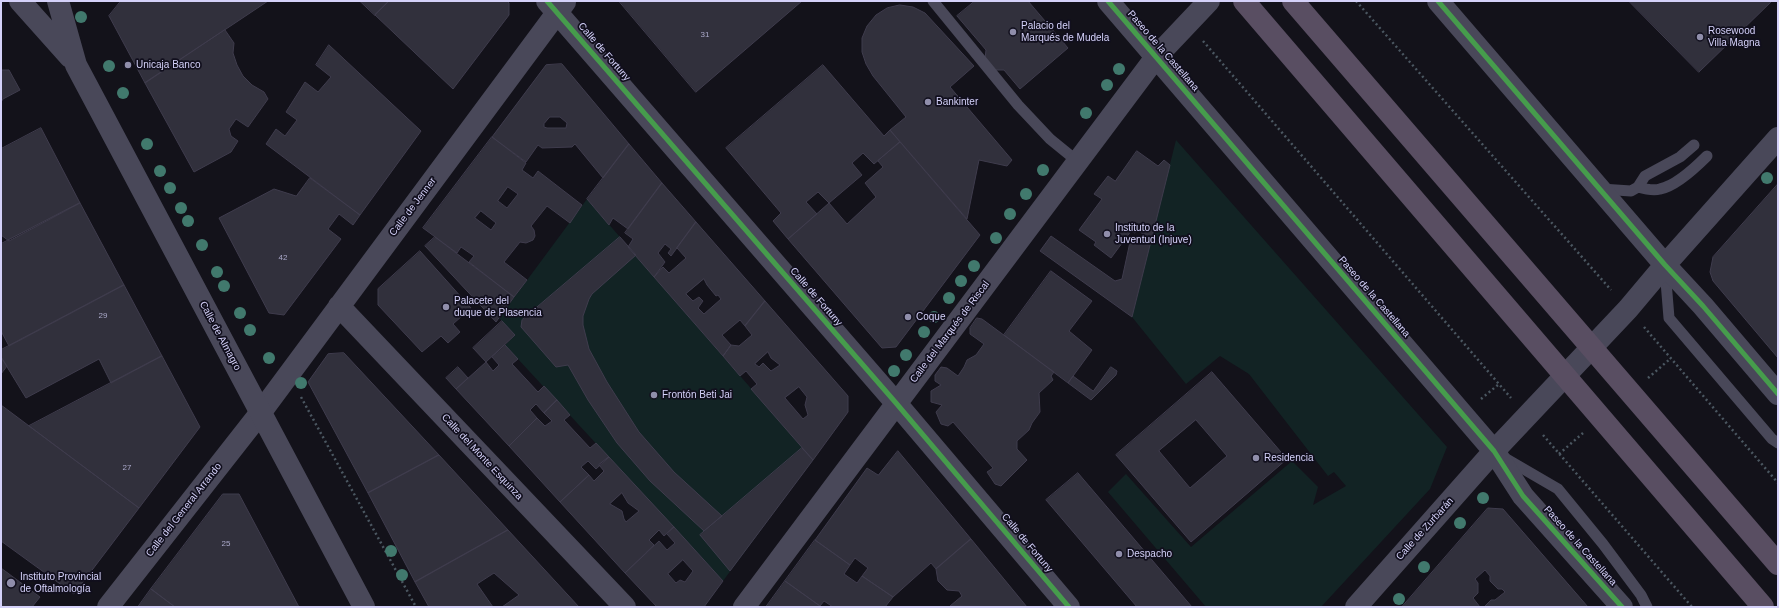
<!DOCTYPE html>
<html>
<head>
<meta charset="utf-8">
<style>
  body { margin:0 }
  #map { position:relative; width:1779px; height:608px; overflow:hidden; background:#13121a; font-family:Arial,sans-serif }
  canvas { display:block }
  .frame { position:absolute; inset:0; border:2px solid #d4d1f9; pointer-events:none }
</style>
</head>
<body>
<div id="map">
<canvas width="1779" height="608"></canvas>
<div class="frame"></div>
</div>
<script>
const g = document.querySelector('canvas').getContext('2d');
g.lineJoin = 'round';
function paint(path, color) {
  g.fillStyle = color;
  g.fill(path, 'evenodd');
}
function trace(path, color, width, dash) {
  g.strokeStyle = color;
  g.lineWidth = width;
  g.lineCap = dash ? 'butt' : 'round';
  g.setLineDash(dash || []);
  g.stroke(path);
}
function label(font, color, halo, rows, align = 'center') {
  g.font = font + ' Arial,sans-serif';
  g.lineWidth = 3.5;
  g.setLineDash([]);
  g.textBaseline = 'middle';
  g.strokeStyle = halo;
  g.fillStyle = color;
  for (const [text, x, y, turn = 0] of rows) {
    g.save();
    g.translate(x, y);
    g.rotate((+turn || 0) * Math.PI / 180);
    g.textAlign = isNaN(turn) ? turn : align;
    if (halo) g.strokeText(text, 0, 0);
    g.fillText(text, 0, 0);
    g.restore();
  }
}
paint(new Path2D(`
  M1176,140L1447,447L1430,489L1321,607H1206L1108,492L1126,474L1191,547L1292,461L1318,487L1313,505L1346,486L1334,472L1328,476L1249,374L1220,356L1186,384L1132,317Z
  M587,199L813,460L723,581L505,345L515,335L499,318Z`), '#122324');
const building = new Path2D(`
  M121,1H268L145,83L109,16Z
  M360,1H389L375,15Z
  M389,1H507L509,3V15L453,89L375,15Z
  M619,1H802L696,92Z
  M975,1H1028L1068,48L1020,89L1004,70H994L985,59L986,50L957,16Z
  M1629,1H1772L1699,72Z
  M900,5L913,7L925,13L974,66L950,87L1012,160L1007,166L979,160L967,219L890,130L906,117L873,76L866,64L862,52V38L867,26L876,15L887,8Z
  M225,30L234,43L233,53L237,65L243,76L252,85L264,92L268,99L248,127L236,119L229,129L231,136L238,141L231,152L194,172L145,83Z
  M329,45L421,131L360,215L266,144L276,129L285,136L297,120L286,112L305,82L318,92L331,77L316,65Z
  M562,64L629,144L603,178L575,144L572,147L542,148L538,145L526,162L492,137L546,65ZM550,117H560L567,123L566,128H547L544,127V124Z
  M823,65L884,136L890,130L900,142L874,164L863,153L852,163L862,175L829,203L818,192L806,202L817,214L788,239L773,221L781,213L726,148Z
  M1,70H9L20,90L3,99L1,102Z
  M41,128L80,203L9,241L1,235V149Z
  M492,137L526,163L522,170L533,178L538,171L582,205L570,223L547,206L531,226L534,230L535,236L533,240L526,243L520,242L504,262L527,280L514,297L469,262L474,256L461,247L457,253L423,228ZM508,187L518,194L507,208L498,201ZM481,211L496,223L491,230L475,218Z
  M900,142L980,235L896,347L882,348L788,239L829,203L847,224L876,197L865,183L883,167L878,161Z
  M629,144L662,183L628,229L613,218L609,225L587,199Z
  M1137,151L1158,166L1164,160L1170,165L1132,317L1040,251L1051,236L1115,281L1122,279L1130,242L1140,244L1144,235L1138,230L1135,233L1131,231L1111,258L1094,245L1096,242L1079,230L1102,199L1094,194L1108,176L1115,181Z
  M310,178L360,215L353,225L339,214L328,229L341,239L284,315L269,313L219,218L274,189L296,196Z
  M662,183L696,222L671,256L668,253L671,249L665,244L658,253L665,262L654,277L628,247L633,239L625,233Z
  M1778,184V358L1713,281L1710,272L1713,257Z
  M80,203L124,285L9,346L1,331V244Z
  M696,222L765,301L745,326L740,320L722,335L731,345L723,356L654,277L663,267L669,273L686,258L677,248ZM704,279L707,285L716,296L718,295L721,299L704,314L698,308L703,301L699,297L693,301L686,294Z
  M435,237L514,297L496,322L425,246Z
  M620,237L636,255L592,294L589,299L583,316V325L589,349L607,382L639,432L674,472L722,516L704,531L650,481L617,443L588,400L568,365L556,367L521,327L522,320Z
  M420,251L471,308L453,324L460,332L448,343L441,336L422,352L378,305V289Z
  M1051,271L1092,301L1069,331L1092,350L1068,383L1004,335Z
  M124,285L162,356L111,383L99,359L26,398L1,357V350Z
  M765,301L848,396V412L813,460L751,389L757,384L746,371L740,376L723,356L731,345L739,346L752,335L745,326ZM768,352L771,358L780,365L771,371L763,363L759,367L755,364ZM799,387L807,397L805,405L808,415L803,419L785,398Z
  M977,318L982,319L1054,372L1051,376L1053,380L1039,393L1040,412L1032,423L1029,430L1017,441V449L1027,460L1001,486L995,484L987,472L993,468L953,422L948,426L941,424L936,412L942,405L931,402V391L941,385L935,381V375L941,367L947,368L958,376L964,367L967,360L976,355L984,344L970,334V328Z
  M502,321L515,335L486,362L473,348Z
  M505,345L518,359L512,364L538,392L544,386L557,400L544,413L536,404L530,410L537,418L509,446L456,389L486,362L493,371L499,365L492,357Z
  M344,353L439,455L368,493L308,382L328,354Z
  M162,356L200,427L139,508L29,426Z
  M1,357L7,366L1,374Z
  M458,367L468,378L456,389L446,378Z
  M1111,367L1117,371L1116,375L1091,400L1068,383L1073,376L1093,391Z
  M1212,372L1287,459L1191,542L1116,455ZM1196,420L1227,456L1190,488L1159,451Z
  M557,400L570,415L564,420L590,448L596,443L609,457L596,469L588,461L581,467L589,475L560,502L509,446L537,418L545,426L552,421L544,413Z
  M1,405L139,508L74,594L1,541Z
  M802,448L813,460L730,571L700,535Z
  M898,451L971,539L936,569L931,563L893,597L862,576L868,568L855,558L850,565L815,540L867,468L878,475Z
  M439,455L508,530L415,582L368,493Z
  M609,457L674,527L664,536L659,530L649,540L654,545L625,573L560,502L589,475L594,481L604,471L599,465ZM622,493L628,503L639,511L626,522L624,519L622,511L610,504Z
  M1078,473L1192,607H1137L1046,500Z
  M223,494H239L299,607H175L151,589Z
  M1488,508L1503,509L1588,607H1484L1491,600H1495L1505,592L1502,589H1498L1490,581V576L1485,570L1475,579L1478,583V593L1473,598L1480,607H1402Z
  M674,527L723,581L704,607H657L625,573L659,541L667,550L675,543L667,534ZM683,560L693,571L685,582L680,580L676,583L668,574Z
  M508,530L579,607H502L519,595L494,573L477,584L493,607H429L415,582Z
  M971,539L1027,607L950,606L962,596L959,591L947,590L938,581L936,569Z
  M815,540L850,565L844,574L857,583L862,576L893,597L885,607H833L824,601L820,606L785,581Z
  M1,568L40,597L32,607H1Z
  M785,581L820,606L821,607H766Z
  M151,589L175,607H138Z`);
paint(building, '#31303c');
trace(building, '#3f3c4d', 1);
trace(new Path2D(`
  M1356,1L1611,290
  M1203,41L1511,398
  M1644,327L1778,483
  M1648,378L1670,359
  M301,397L416,607
  M1481,399L1499,384
  M1543,435L1692,607
  M1559,454L1583,433`), '#4b5761', 2.5, [2, 3]);
trace(new Path2D(`
  M933,1L1018,105L1050,139L1077,161
  M1638,187C1645,189 1653,191 1660,189C1676,186 1696,167 1707,156
  M1601,189L1631,191L1638,187L1645,176L1680,157L1694,145
  M1665,269L1669,318L1772,439L1778,443
  M1503,457L1558,489L1603,544L1641,595L1647,607`), '#494859', 11);
trace(new Path2D(`
  M547,1L896,403L1069,607
  M1108,1L1494,451L1523,496L1622,607
  M1438,1L1665,265L1703,306L1778,394
  M339,306L625,607
  M108,607L261,412L565,2
  M744,607L1156,57L1209,1
  M1356,607L1494,451L1628,309L1665,265L1778,138`), '#494859', 22);
trace(new Path2D(`
  M20,1L70,57
  M58,1L76,65L364,607`), '#494859', 22);
trace(new Path2D(`
  M1244,1L1763,607
  M1293,1L1778,564`), '#594e62', 22);
trace(new Path2D(`
  M547,1L896,403L1069,607
  M1108,1L1494,451L1523,496L1622,607
  M1438,1L1665,265L1703,306L1778,394`), '#469c4c', 5);
g.fillStyle = '#41796d';
for (const [x, y] of [
  [81,17],
  [109,66],
  [1119,69],
  [1107,85],
  [123,93],
  [1086,113],
  [147,144],
  [1043,170],
  [160,171],
  [1767,178],
  [170,188],
  [1026,194],
  [181,208],
  [1010,214],
  [188,221],
  [996,238],
  [202,245],
  [974,266],
  [217,272],
  [961,281],
  [224,286],
  [949,298],
  [240,313],
  [934,317],
  [250,330],
  [924,332],
  [906,355],
  [269,358],
  [894,371],
  [301,383],
  [1483,498],
  [1460,523],
  [391,551],
  [1424,567],
  [402,575],
  [1399,599]
]) {
  g.beginPath();
  g.arc(x, y, 6, 0, 2 * Math.PI);
  g.fill();
}
for (const [x, y, r, color] of [
  [1013,32,4,"#908eab"],
  [1700,37,4,"#908eab"],
  [128,65,4,"#908eab"],
  [928,102,4,"#908eab"],
  [1107,234,4,"#908eab"],
  [446,307,4,"#908eab"],
  [908,317,4,"#908eab"],
  [654,395,4,"#908eab"],
  [1256,458,4,"#908eab"],
  [1119,554,4,"#908eab"],
  [11,583,5,"#908eab"]
]) {
  const dot = new Path2D();
  dot.arc(x, y, r, 0, 2 * Math.PI);
  g.fillStyle = color;
  g.fill(dot);
  trace(dot, '#110f1d', 1.5);
}
label('8px', '#aba9ca', null, [
  ["31",705,35],
  ["42",283,258],
  ["29",103,316],
  ["27",127,468],
  ["25",226,544]
]);
label('10px', '#d4d1f9', '#110f1d', [
  ["Palacio del",1021,26],
  ["Marqués de Mudela",1021,38],
  ["Rosewood",1708,31],
  ["Villa Magna",1708,43],
  ["Unicaja Banco",136,65],
  ["Bankinter",936,102],
  ["Instituto de la",1115,228],
  ["Juventud (Injuve)",1115,240],
  ["Palacete del",454,301],
  ["duque de Plasencia",454,313],
  ["Coque",916,317],
  ["Frontón Beti Jai",662,395],
  ["Residencia",1264,458],
  ["Despacho",1127,554],
  ["Instituto Provincial",20,577],
  ["de Oftalmología",20,589]
], 'left');
label('10px', '#d4d1f9', '#110f1d', [
  ["Paseo de la Castellana",1163,51,49],
  ["Calle de Fortuny",604,52,49],
  ["Calle de Jenner",413,207,-53],
  ["Calle de Fortuny",816,297,49],
  ["Paseo de la Castellana",1374,297,49],
  ["Calle del Marqués de Riscal",950,332,-53],
  ["Calle de Almagro",220,336,62],
  ["Calle del Monte Esquinza",482,457,47],
  ["Calle del General Arrando",184,510,-52],
  ["Calle de Zurbarán",1425,529,-48],
  ["Calle de Fortuny",1027,543,50],
  ["Paseo de la Castellana",1580,546,48]
]);
</script>
</body>
</html>
